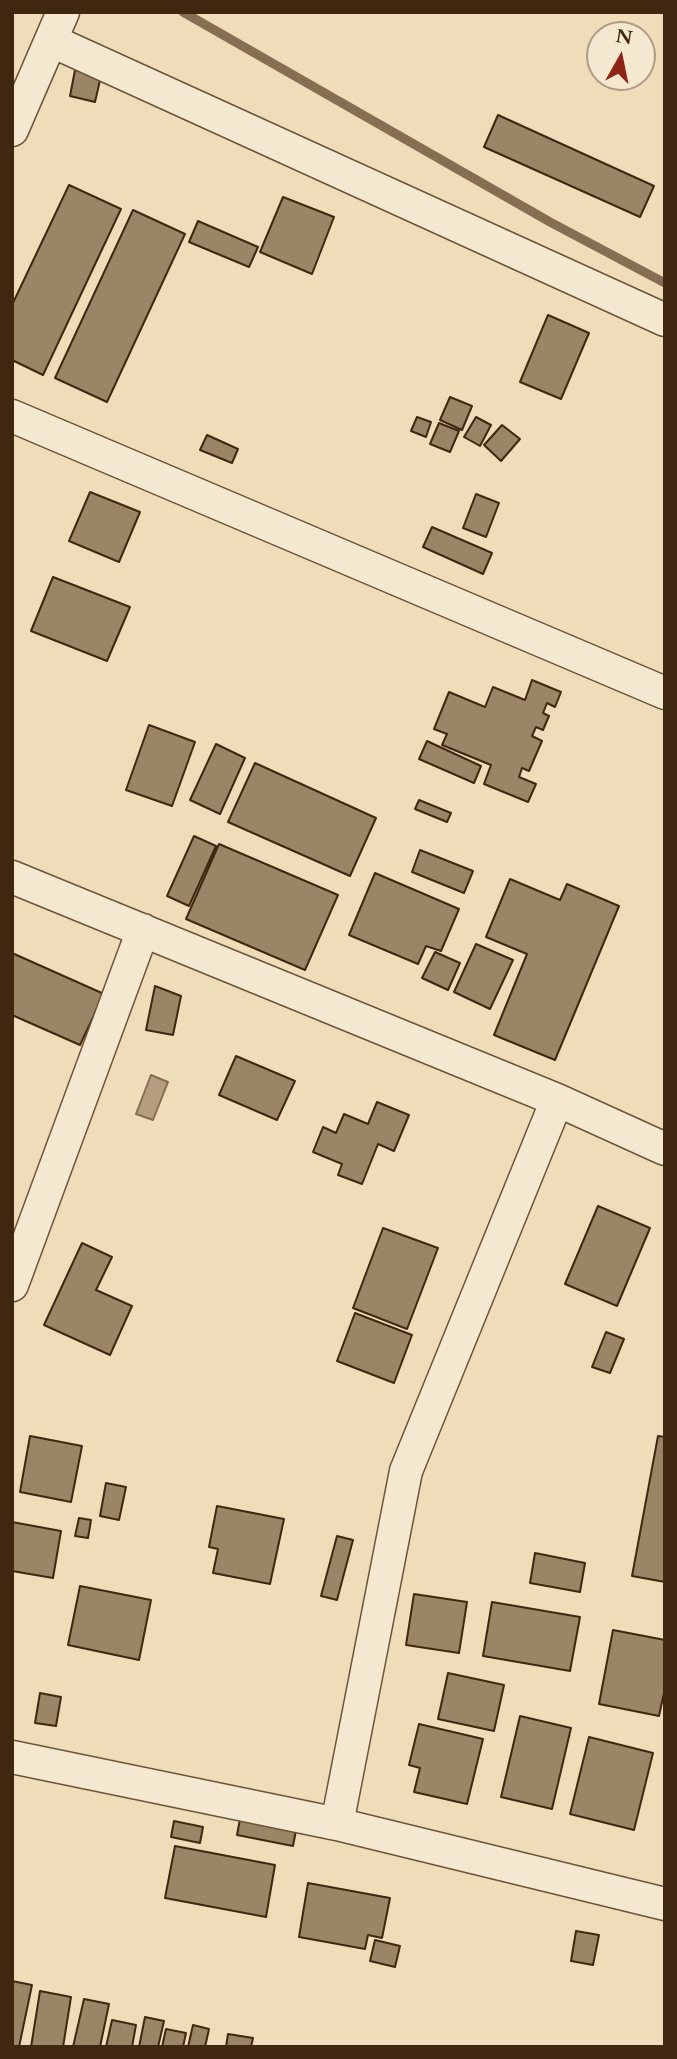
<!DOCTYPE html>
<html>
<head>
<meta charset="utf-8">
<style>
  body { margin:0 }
  #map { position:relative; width:677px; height:2059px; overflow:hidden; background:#efdcb8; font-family:Cardo,serif }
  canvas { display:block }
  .frame { position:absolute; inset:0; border:14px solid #40270f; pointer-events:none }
  .north { position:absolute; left:586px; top:21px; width:70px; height:70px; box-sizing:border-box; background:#f5e8d1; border:2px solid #ad9b83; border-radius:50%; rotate:9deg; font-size:19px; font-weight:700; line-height:28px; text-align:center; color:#40270f }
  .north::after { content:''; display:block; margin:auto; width:24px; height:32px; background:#8f2418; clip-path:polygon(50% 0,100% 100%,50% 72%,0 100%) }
</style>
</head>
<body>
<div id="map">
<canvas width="677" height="2059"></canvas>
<div class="frame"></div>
<div class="north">N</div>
</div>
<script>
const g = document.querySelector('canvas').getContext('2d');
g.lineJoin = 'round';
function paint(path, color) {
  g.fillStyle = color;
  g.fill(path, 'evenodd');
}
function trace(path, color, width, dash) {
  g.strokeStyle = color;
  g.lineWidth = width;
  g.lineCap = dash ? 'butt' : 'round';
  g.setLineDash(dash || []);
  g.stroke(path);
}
const water = new Path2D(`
  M151,1075L168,1082L153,1120L136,1114Z`);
paint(water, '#b49e7f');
trace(water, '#866e52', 2);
trace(new Path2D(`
  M183,12L550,222L665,283`), '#866e52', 9);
const building = new Path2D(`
  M75,70L101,76L95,102L70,96Z
  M498,115L654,186L640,217L484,147Z
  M69,185L121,209L43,375L12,360V305Z
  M283,197L334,217L312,274L260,252Z
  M133,210L185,234L107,402L55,378Z
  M198,221L258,247L249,267L189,242Z
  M548,315L589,333L561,399L520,382Z
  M450,397L472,406L462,430L440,420Z
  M417,417L431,422L426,437L411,431Z
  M476,417L491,425L480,446L464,437Z
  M439,423L459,431L450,452L430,444Z
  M502,425L520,439L501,461L484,445Z
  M207,435L238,449L232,463L200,450Z
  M90,492L140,512L119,562L69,541Z
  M476,494L499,503L486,537L463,528Z
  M432,527L492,553L483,574L423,547Z
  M53,577L130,607L107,661L31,631Z
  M532,680L561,692L555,707L547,703L543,713L549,716L543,730L536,727L532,736L542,741L529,771L522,768L519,777L536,784L528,802L484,784L491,765L442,745L447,734L434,729L449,692L485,707L493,687L525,700Z
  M149,725L195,742L172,806L126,790Z
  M427,741L481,766L474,783L419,759Z
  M216,744L245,758L220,814L190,800Z
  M255,763L376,818L350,876L228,822Z
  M419,800L451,813L447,822L415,809Z
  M194,836L216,846L189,906L167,896Z
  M219,844L338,895L305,970L186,919Z
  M420,850L473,871L464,893L412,872Z
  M375,873L459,909L441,951L426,946L418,964L349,935Z
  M510,879L560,900L567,884L619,906L555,1060L494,1035L527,954L486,937Z
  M476,944L513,960L490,1009L454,992Z
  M435,952L460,963L448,990L422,978Z
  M12,953L104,994L80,1045L12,1015Z
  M155,986L181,996L173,1035L146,1030Z
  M236,1056L295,1081L277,1120L219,1095Z
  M377,1102L409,1115L394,1151L378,1144L362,1184L338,1175L342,1164L313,1152L323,1127L336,1133L344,1114L368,1124Z
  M598,1206L650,1228L617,1306L565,1284Z
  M383,1228L438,1248L407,1329L353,1308Z
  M82,1243L112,1257L96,1290L132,1306L110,1355L44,1325Z
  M355,1313L412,1335L394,1383L337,1361Z
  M606,1332L624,1339L610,1373L592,1367Z
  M30,1436L82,1446L71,1502L20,1492Z
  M658,1436L665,1437V1582L632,1576Z
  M106,1483L126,1487L119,1520L100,1516Z
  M217,1506L284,1519L270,1584L213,1573L218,1549L209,1547Z
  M79,1518L91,1520L88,1538L75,1536Z
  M12,1522L61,1531L53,1578L12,1571Z
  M337,1536L353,1540L337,1600L321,1596Z
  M535,1553L585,1563L580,1592L530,1583Z
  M80,1586L151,1600L139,1660L68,1645Z
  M414,1594L467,1602L459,1653L406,1645Z
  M492,1602L580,1617L570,1671L483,1656Z
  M613,1630L665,1640V1688L659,1716L599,1704Z
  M448,1673L504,1685L494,1731L438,1719Z
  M40,1693L61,1697L56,1726L35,1723Z
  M520,1716L571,1728L552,1809L501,1797Z
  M419,1724L483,1739L467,1804L414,1792L420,1768L409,1765Z
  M589,1737L653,1753L634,1830L570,1814Z
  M241,1814L297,1825L293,1846L237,1835Z
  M174,1821L203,1827L200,1843L171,1837Z
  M175,1846L275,1865L266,1917L165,1898Z
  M308,1883L390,1898L382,1938L368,1935L365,1949L299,1937Z
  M576,1931L599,1935L593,1965L571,1961Z
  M375,1940L400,1946L395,1967L370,1961Z
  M12,1981L32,1985L19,2047H12Z
  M40,1991L71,1997L63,2047H31Z
  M84,1999L109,2004L100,2047H73Z
  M145,2017L164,2021L158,2047H139Z
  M112,2020L136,2025L132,2047H106Z
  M193,2025L209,2029L205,2047H188Z
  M166,2029L186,2033L183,2047H162Z
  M228,2034L253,2038L251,2047H226Z`);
paint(building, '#9b8567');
trace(building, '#40270f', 2);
const minor = new Path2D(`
  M52,41L665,320
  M12,130L63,12
  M12,416L665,693
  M12,877L557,1100L665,1149
  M12,1285L143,930
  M12,1757L337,1824L665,1904
  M337,1824L406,1471L557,1100`);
trace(minor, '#6c5439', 35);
trace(minor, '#f5e8d1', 32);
</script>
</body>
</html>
